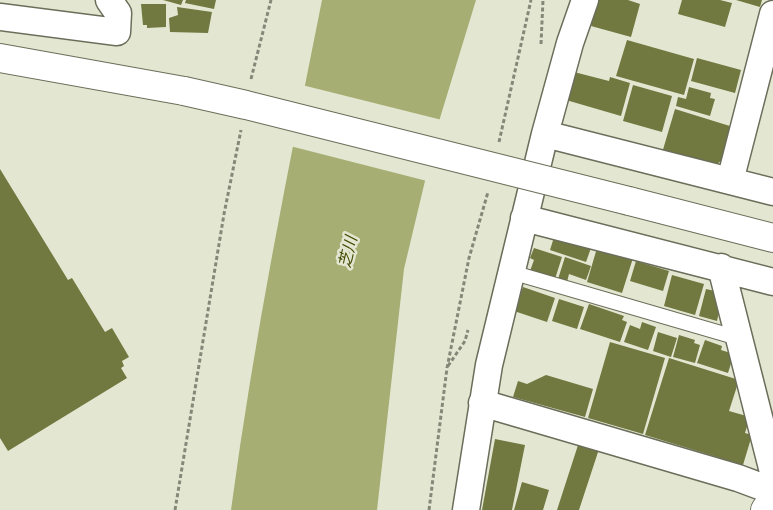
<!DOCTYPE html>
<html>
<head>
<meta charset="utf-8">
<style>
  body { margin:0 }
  canvas { display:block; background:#e3e7d1 }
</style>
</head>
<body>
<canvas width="773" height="510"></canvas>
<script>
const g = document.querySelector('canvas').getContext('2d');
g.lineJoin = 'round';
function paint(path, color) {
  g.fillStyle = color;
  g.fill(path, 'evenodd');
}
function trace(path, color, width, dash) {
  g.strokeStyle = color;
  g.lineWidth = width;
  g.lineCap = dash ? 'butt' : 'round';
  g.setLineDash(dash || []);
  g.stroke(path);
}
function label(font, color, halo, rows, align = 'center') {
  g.font = font + ' "Exo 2","Noto Sans JP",sans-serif';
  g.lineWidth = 5;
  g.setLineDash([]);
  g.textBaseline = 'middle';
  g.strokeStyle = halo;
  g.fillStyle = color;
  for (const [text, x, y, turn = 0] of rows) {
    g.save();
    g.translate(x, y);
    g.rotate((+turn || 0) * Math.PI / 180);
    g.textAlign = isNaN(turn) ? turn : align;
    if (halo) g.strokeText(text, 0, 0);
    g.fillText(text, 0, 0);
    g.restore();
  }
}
paint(new Path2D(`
  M322,0H476L440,118L404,269L377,510H231C254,338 288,170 322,0Z`), '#a6ae74');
paint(new Path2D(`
  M302,85L442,120L427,181L290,146Z`), '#e3e7d1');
paint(new Path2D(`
  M163,0H183L181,5Z
  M186,0H216L214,9L185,3Z
  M598,0H628L640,4L631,37L591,26Z
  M682,0H720L732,3L725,27L678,14Z
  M736,0H762L760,7Z
  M141,4H166V27L147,28V25H143Z
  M177,7L212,12L208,33L170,32L169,18L178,15Z
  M627,40L694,59L684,95L616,76Z
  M697,58L741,70L735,93L691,81Z
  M574,72L609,81L610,77L630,83L621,116L566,100Z
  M633,85L672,96L662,132L623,121Z
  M689,87L711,93L710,98L715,99L710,116L676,106L678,97L686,99Z
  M675,109L733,127L723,160L710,168L662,153Z
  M0,169L68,280L72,278L105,332L112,328L129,357L122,361L124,366L121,368L127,378L8,451L0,438Z
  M555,234L592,245L586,262L550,250Z
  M534,248L562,257L555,279L530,271L534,260L530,258Z
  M597,248L633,258L622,293L587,282Z
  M565,257L591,266L586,280L569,274L567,282L558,279Z
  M636,261L669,271L663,291L630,281Z
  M672,275L704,284L695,315L664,306Z
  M523,287L555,298L547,322L514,311Z
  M706,289L715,291L720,307L717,321L699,316Z
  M559,299L584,307L577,329L552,321Z
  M589,304L624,316L622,320L627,322L620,342L580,329Z
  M642,322L656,327L648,350L624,342L630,325L640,329Z
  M658,332L677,338L671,357L653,351Z
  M679,335L695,340L694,343L700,345L695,363L673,357Z
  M705,340L722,346L721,350L734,354L728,373L697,363Z
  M610,342L665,358L643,434L588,418Z
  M669,358L739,380L729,411L750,417L745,433L752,435L743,465L645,435Z
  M546,375L593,389L585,417L513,397L518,381L527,384Z
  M495,439L525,445L512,510H482Z
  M579,442L599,449L579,510H557Z
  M522,482L549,490L543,510H514Z`), '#717840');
const service = new Path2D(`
  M511,272L738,338`);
const minor = new Path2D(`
  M0,17L117,32L118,13L109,0
  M545,134L773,192
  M730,181L773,14
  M524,218L773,282
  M721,267L773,472
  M482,403L738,478L773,491
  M466,510L489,365L545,134L570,43L585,0`);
const tertiary = new Path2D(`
  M0,58L184,91
  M629,201L773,238
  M765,510L773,499`);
trace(service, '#6b6e5a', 16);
trace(minor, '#6b6e5a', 29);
trace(tertiary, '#6b6e5a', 30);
trace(new Path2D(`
  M541,44L543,0
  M251,79L271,0
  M499,142L531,0
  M448,366L465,341L468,330
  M175,510L224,214L241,130
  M429,510L447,368L469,258L488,192`), '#858879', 3, [4, 2.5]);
trace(service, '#fff', 14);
trace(minor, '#fff', 26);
trace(tertiary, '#fff', 28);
const tertiaryBridge = new Path2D(`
  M184,91L246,105L629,201`);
trace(tertiaryBridge, '#6b6e5a', 30, []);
trace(tertiaryBridge, '#fff', 28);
label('italic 16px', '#454b03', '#e3e7d1', [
  ["芝川",348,252,-77]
]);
</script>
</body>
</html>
